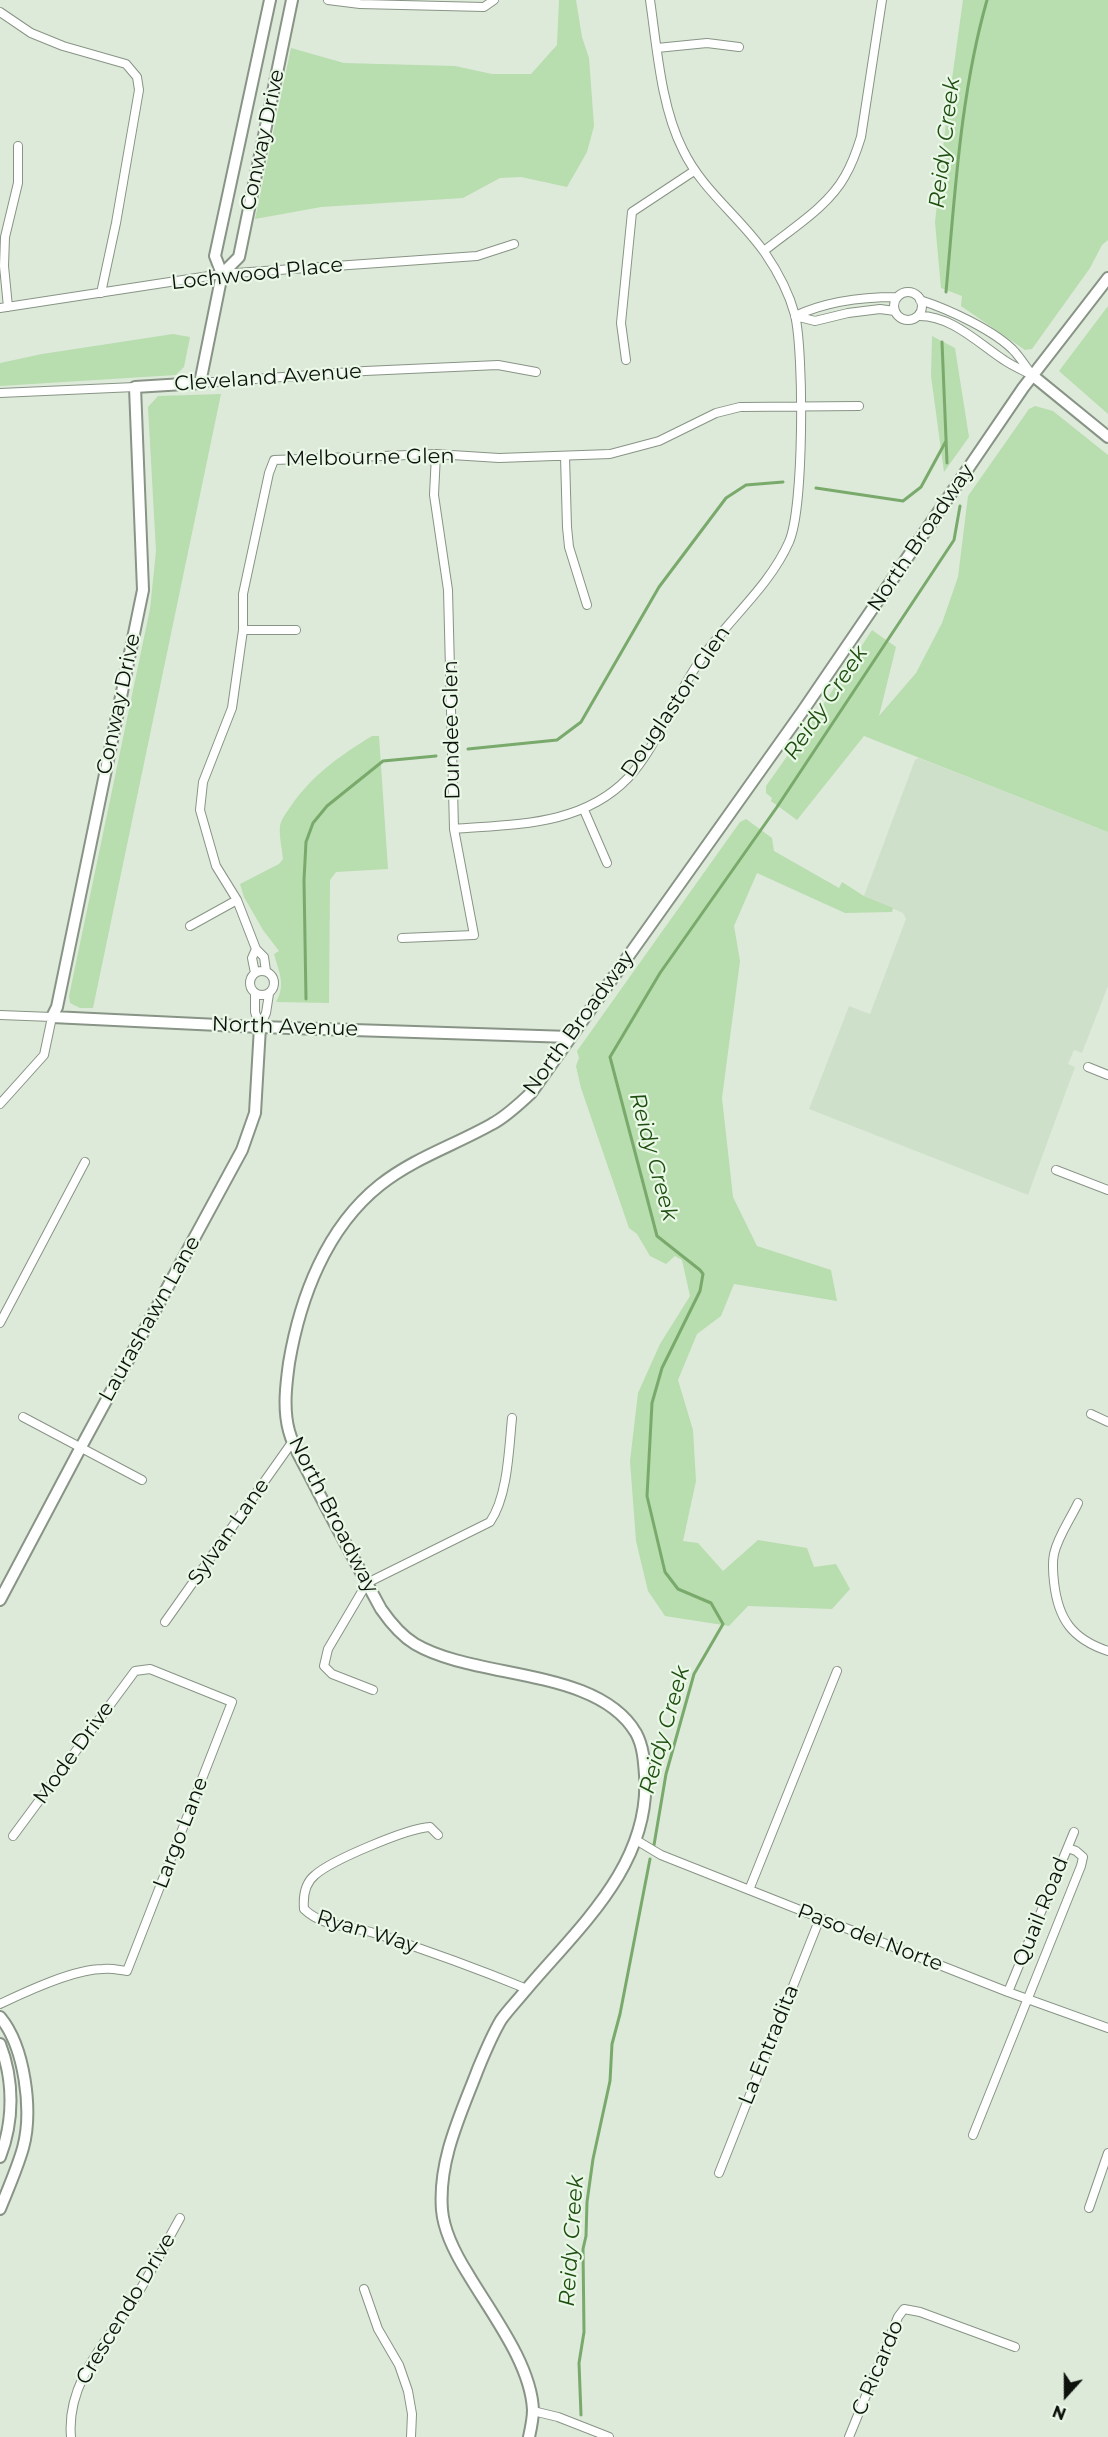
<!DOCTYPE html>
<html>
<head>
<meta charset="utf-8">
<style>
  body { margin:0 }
  #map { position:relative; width:1108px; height:2437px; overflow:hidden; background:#ddeada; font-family:Montserrat,sans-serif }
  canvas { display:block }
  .north { position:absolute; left:1036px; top:2365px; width:60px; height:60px; -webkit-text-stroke:4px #eaf8e7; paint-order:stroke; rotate:201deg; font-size:16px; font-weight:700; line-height:24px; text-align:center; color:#0e120d }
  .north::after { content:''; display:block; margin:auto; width:21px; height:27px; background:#0e120d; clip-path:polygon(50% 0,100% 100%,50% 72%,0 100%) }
</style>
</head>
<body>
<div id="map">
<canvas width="1108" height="2437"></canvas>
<div class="north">N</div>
</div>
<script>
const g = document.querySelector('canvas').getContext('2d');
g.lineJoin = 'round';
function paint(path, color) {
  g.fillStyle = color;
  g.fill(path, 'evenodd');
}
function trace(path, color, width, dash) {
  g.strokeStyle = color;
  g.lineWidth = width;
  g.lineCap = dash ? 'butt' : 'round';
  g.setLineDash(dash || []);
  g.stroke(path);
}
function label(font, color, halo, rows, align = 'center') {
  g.font = font + ' Montserrat,sans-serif';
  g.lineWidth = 4.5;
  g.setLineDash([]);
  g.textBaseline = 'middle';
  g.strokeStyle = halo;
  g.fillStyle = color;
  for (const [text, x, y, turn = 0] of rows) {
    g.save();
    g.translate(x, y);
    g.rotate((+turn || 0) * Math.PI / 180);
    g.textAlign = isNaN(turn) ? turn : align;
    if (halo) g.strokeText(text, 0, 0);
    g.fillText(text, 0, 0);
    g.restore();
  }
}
paint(new Path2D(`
  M919,758L1108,832V986L1082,1053L1074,1050L1068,1064L1075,1067L1028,1195L809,1109L849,1006L870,1014L904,924L906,919L903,913L864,896L915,760Z`), '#cee0c9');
paint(new Path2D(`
  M559,0H576L582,37L589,58L594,126L587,152L567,187L521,177L500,178L463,198L321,207L255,219L291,48L344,63L455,66L492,74H531L557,45Z
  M963,0H1108V240L1102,245L1090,268L1032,349L1025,350L961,306L962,296L941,288L935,222L946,122Z
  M1108,306V414L1059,371Z
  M173,334L190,337L184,367L176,375L0,386V363L42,354Z
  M932,336L955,348L969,437L944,472L931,376Z
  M221,394L93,1008H80L70,1003L69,996L150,609L156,551L148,407L158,396Z
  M1035,406L1053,411L1108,455V832L864,736L797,820L771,801L772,798L766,793V786L817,714L872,630L896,647L879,716L916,673L942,623L958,577L968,496L1029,409Z
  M372,736H379L388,869L336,872L330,880L329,1003L276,1002C286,985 279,972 274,954L279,951L263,930L244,897L240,884L279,864L283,859C282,849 279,836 280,826C281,819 287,812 291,806C312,775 341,755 372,736Z
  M746,819L772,838L774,851L839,888L842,882L864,896L893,908L892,912L845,913L757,873L734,926L740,961L722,1098L733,1197L757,1246L831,1270L837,1301L734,1284L721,1316L697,1334L678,1380L693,1430L696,1481L683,1541L698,1543L723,1571L758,1540L807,1548L814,1567L836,1564L850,1589L832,1609L748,1606L729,1626L665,1616L648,1591L636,1541L630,1461L638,1393L660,1344L690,1296L682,1260L675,1256L666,1264L650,1256L637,1234L629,1228L581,1088L576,1066L579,1058L577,1051L740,822Z`), '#b8ddae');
trace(new Path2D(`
  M946,292C955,195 960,95 987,0
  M942,342L947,463
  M816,488L903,501L921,487L946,441
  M468,749L557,740L581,722L659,587L726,498L746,485L783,482
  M306,999L304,880L306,842L313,823L327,806L383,761L436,756
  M654,1845L666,1774L694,1674L723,1624L711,1603L678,1589L665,1572L647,1496L652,1403L662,1368L700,1291L703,1274L700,1270L657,1236L610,1057L660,973L777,807L954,540L960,506
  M581,2415L579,2363L584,2332L583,2249L586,2236L587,2202L593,2159L610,2081L612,2044L620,2014L650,1859`), '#79aa6c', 3);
const street = new Path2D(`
  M328,0L360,4L484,7L494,0
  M0,12L31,33L63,46L126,64L137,77L139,90L116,223L101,293
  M657,48L707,43L739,47
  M764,251C791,229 828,207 845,176C852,164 857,150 861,137L882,0
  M894 306a14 14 0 1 1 28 0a14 14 0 1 1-28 0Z
  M920,300C948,309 996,331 1015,352C1021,359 1027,368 1032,375
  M8,307L4,266L5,237L18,183V146
  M0,308L222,274L477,256L514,244
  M795,316C827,301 861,297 896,297
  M795,316L815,321L848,313L880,309L895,311
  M918,316C951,315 978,343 1004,360C1011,365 1020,369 1028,373
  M626,360L621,323L632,212L694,171
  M200,383L365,371L498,365L536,372
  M0,393L135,387
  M565,456L567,527L569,547L587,605
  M243,630H296
  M584,810L607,863
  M454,829C515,824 582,826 628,778C654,751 675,698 697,665C725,622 768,589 789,542C804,508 804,353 795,315C789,293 778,272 765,253C740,217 702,190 683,150C661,107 657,48 650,0
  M190,926L237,900
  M402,938L474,935L454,829L448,590L434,495L436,454
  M250 983a12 12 0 1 1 24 0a12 12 0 1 1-24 0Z
  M266,971L264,957L256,949L237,900L216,866L200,810L203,782L232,708L243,630V594L269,473L274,460L436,454L499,458L610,454L659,441L716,413L740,407L859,406
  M255,973L252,958L256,949
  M255,994V1012L260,1027
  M0,1015L52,1017L44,1055L0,1104
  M260,1027L266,1013L269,994
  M1088,1067L1108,1075
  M1056,1170L1108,1190
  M0,1323L85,1162
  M1091,1414L1108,1422
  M23,1417L142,1480
  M1078,1503C1070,1520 1058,1536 1054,1554C1052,1563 1053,1573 1054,1582C1058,1619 1072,1639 1108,1651
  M165,1622L293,1441
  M373,1690L332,1674L324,1666L328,1649L367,1583L490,1522C508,1496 509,1448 512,1418
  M438,1835L430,1827C408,1828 332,1860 315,1875C305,1883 303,1897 304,1909C324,1928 349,1925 374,1933C426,1950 476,1968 527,1989
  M636,1840L661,1855L810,1914L1008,1992L1108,2028
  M749,1890L837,1671
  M1008,1992L1074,1832
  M0,2004C27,1991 74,1969 103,1969C111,1968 119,1970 127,1971L232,1702L150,1669L135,1671L13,1836
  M973,2135L1081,1866L1083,1857L1076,1851L1068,1848
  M719,2173L820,1918
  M1089,2208L1108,2153
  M364,2289L378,2329L399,2365L408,2391L412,2414L411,2437
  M533,2411L558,2417L609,2437
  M71,2437C66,2382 107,2341 135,2298C151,2272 165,2245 180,2218
  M849,2437L898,2317L904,2309L920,2312L1015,2347`);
const secondary = new Path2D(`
  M270,0L215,256L222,274L200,383L135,387L143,590L57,1007L52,1017L260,1027L570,1037
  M222,274L239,257L292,0
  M1032,375L1108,437
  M0,1600L81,1447L242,1150L255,1113L260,1027
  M0,2017C25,2047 33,2111 23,2148C17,2169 8,2189 0,2209
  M0,2044C14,2080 14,2121 0,2157
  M529,2437C531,2428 533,2419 533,2410C531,2364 491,2313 468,2274C456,2255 444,2233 442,2210C438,2160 461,2114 478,2069C485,2052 492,2035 501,2020C508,2010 517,2001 525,1991C578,1928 651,1865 645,1775C644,1760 643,1746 636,1733C597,1667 476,1680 415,1644C400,1635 390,1622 381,1609C357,1565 333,1521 310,1476C303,1462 293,1447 289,1431C283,1409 286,1385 289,1363C300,1298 326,1228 380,1185C414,1158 455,1145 492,1124C507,1116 519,1104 531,1093L802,712L1023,388L1108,278`);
trace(street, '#889485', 10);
trace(secondary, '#889485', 14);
trace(street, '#fff', 8);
trace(secondary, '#fff', 10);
label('21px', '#0e120d', '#eaf8e7', [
  ["Conway Drive",263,140,-78],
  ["Lochwood Place",257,274,-6],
  ["Cleveland Avenue",268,378,-4],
  ["Melbourne Glen",370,458,-1],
  ["North Broadway",921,538,-56],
  ["Douglaston Glen",676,702,-56],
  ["Conway Drive",119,704,-78],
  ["Dundee Glen",452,730,-91],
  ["North Broadway",579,1023,-54],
  ["North Avenue",285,1027,2],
  ["Laurashawn Lane",150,1319,-61],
  ["North Broadway",333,1515,63],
  ["Sylvan Lane",229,1532,-55],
  ["Mode Drive",74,1753,-54],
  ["Largo Lane",181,1833,-69],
  ["Quail Road",1041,1912,-68],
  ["Ryan Way",367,1932,17],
  ["Paso del Norte",870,1938,21],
  ["La Entradita",769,2045,-68],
  ["Crescendo Drive",126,2309,-59],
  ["C Ricardo",878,2368,-67]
]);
label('italic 22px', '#1f4f10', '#eaf8e7', [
  ["Reidy Creek",945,143,-83],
  ["Reidy Creek",826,703,-56],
  ["Reidy Creek",653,1157,75],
  ["Reidy Creek",665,1730,-74],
  ["Reidy Creek",572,2241,-86]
]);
</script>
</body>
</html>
